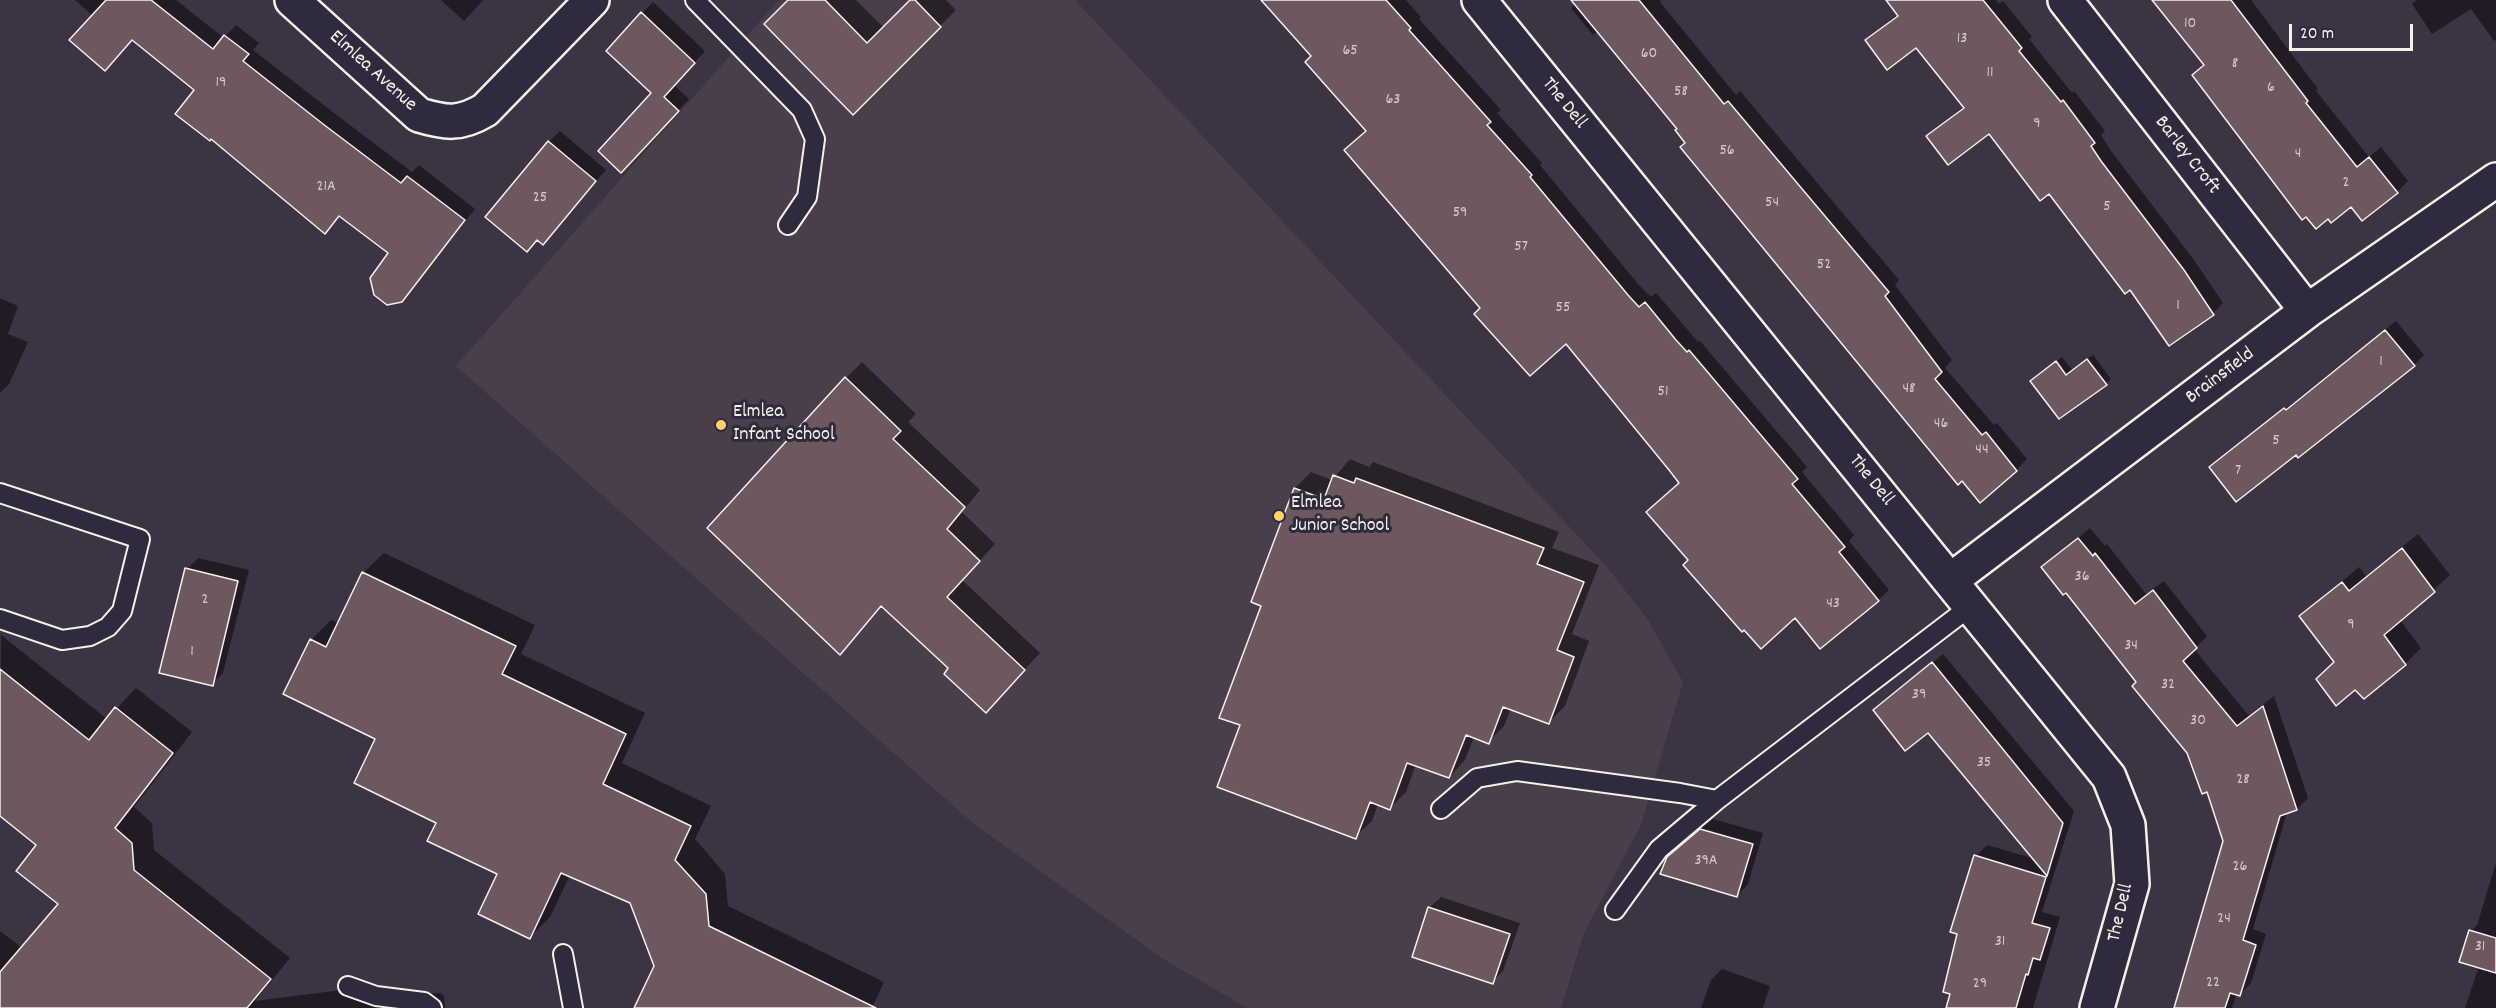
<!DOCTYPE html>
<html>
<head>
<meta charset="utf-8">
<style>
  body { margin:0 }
  #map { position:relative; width:2496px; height:1008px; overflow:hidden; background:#3c3344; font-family:Dekko,sans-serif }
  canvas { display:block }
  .scale { position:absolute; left:2289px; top:24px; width:124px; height:27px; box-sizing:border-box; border:3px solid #f4f1e8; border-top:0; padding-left:8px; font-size:18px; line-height:21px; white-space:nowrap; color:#f4f1e8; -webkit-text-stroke:4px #2f2a3d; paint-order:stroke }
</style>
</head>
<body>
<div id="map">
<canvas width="2496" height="1008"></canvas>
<div class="scale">20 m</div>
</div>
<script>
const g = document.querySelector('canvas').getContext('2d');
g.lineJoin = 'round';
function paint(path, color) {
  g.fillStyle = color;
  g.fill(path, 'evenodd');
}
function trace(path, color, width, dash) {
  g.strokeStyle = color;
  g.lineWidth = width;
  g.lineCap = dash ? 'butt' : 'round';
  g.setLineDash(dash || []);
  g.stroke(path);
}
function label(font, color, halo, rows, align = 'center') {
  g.font = font + ' Dekko,sans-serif';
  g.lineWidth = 6;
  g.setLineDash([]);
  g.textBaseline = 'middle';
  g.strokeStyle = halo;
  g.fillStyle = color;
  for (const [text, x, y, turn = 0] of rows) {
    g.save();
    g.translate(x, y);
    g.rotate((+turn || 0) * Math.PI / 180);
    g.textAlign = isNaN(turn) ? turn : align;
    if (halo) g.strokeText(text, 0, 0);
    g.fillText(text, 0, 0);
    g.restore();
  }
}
paint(new Path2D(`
  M779,0H1075L1607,567L1648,620L1683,682L1641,825L1584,933L1561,1008H1247L1165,960L974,824L456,366Z`), '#4b3e4c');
paint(new Path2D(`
  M75,0H176L224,38L236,25L259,43L253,50L334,113L412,172L419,165L475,209L402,301L390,252L340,215L325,231L212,137L196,90L133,38L93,16Z
  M441,0H483L464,21Z
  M791,0H856L884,28L912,0H946L956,10L853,113Z
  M1263,0H1406L1421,17L1419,19L1501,110L1497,113L1542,163L1540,165L1638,284L1651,297L1656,293L1687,329L1698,342L1700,341L1807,467L1802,472L1854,535L1849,541L1889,590L1878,600L1795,616L1690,560L1681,483L1566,342L1482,308L1367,130L1313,56Z
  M1571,0H1662L1660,2L1736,95L1740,91L1899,280L1895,285L1952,360L1945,368L1994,425L1997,423L2027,459L2016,470L1980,500L1598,31L1593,35L1571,8L1575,4Z
  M1888,0H1996L1999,4L2003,1L2032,37L2029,39L2072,93L2074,91L2105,131L2101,135L2111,151L2194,260L2223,303L2213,313L2130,288L2049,192L1989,132L1928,136L1964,106L1916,46L1867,40L1898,14Z
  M2155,0H2251L2318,89L2316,91L2369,157L2381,147L2408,181L2397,192L2351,205L2194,75L2205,63Z
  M2417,0H2496V40L2494,41L2471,9L2432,34L2412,4Z
  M653,2L705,51L674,85L689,99L632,160L653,93L642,13Z
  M560,131L606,170L543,243L549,142Z
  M0,298L18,306L8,334L28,342L9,384L0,393Z
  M2396,321L2424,355L2414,365L2296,453L2211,468Z
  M2093,355L2111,379L2106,384L2037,376L2062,357L2072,370Z
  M862,362L916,414L908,422L980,490L962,512L995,544L962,580L1040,653L986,711L950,668L882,605L840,653L846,378Z
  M1350,459L1369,467L1373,462L1559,532L1552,548L1599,565L1572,634L1589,641L1565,706L1549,722L1511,708L1504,726L1488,742L1474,737L1465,760L1449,777L1416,764L1406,792L1390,808L1378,804L1372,821L1355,837L1242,724L1263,605L1253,601L1295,488L1311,472L1332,480Z
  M2090,528L2105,546L2107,544L2146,594L2164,581L2207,636L2194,649L2249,716L2274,696L2308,798L2297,809L2287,812L2253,929L2266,934L2251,983L2240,994L2237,993L2232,1008H2176L2225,841L2208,790L2189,752L2138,682L2066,590L2043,567Z
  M2418,534L2450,575L2400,620L2421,648L2405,664L2335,661L2301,617L2359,567L2366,576Z
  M384,553L535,625L521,654L645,713L622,763L711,806L695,839L725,874L728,906L884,982L872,1008H635L656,966L631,902L570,875L550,917L530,937L499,874L438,822L311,640L331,620L339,623L363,573Z
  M198,558L249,570L223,673L212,684L187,569Z
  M1,635L107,719L136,688L192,732L134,807L152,823L154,850L290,958L255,1001L366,987L367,999L440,993L444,996L445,1008H0V931L22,948L60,904L39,845L0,815Z
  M1943,654L2074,811L2042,912L2060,917L2033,1008H1947L1976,856L1987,845L2035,859L1928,731L1875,710Z
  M1713,819L1763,833L1748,884L1737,896L1680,846Z
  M2496,863V1008H2465L2479,966L2471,931L2477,925Z
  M1441,897L1520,923L1503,971L1492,982L1429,908Z
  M1722,969L1770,986L1763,1008H1701L1711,980Z`), '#0007');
const building = new Path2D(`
  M106,0H151L213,49L224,35L249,54L243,61L323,124L401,183L407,176L465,220L402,302L387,305L374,295L370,278L388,253L339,216L325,234L211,139L210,141L175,114L194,90L132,40L105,71L69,40Z
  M788,0H825L867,43L910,0H915L941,27L853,115L764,24Z
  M1261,0H1386L1411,28L1409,30L1491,122L1487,125L1532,175L1530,177L1628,295L1639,307L1645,302L1676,340L1687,352L1689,350L1798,479L1792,484L1845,547L1839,552L1879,601L1820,649L1795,618L1761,649L1744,630L1742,632L1683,565L1688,560L1646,512L1679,483L1669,470L1566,344L1530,376L1474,314L1480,308L1344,150L1366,131L1305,62L1311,56Z
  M1571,0H1639L1724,104L1728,101L1889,292L1885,296L1942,372L1935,379L1982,435L1986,432L2017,471L1980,503L1962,481L1958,485L1680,147L1685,143L1675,130L1677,129Z
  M1886,0H1983L2022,48L2019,51L2061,102L2063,100L2095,143L2091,146L2101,161L2184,270L2214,315L2169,346L2130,290L2125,294L2049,194L2040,201L1989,134L1948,165L1926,136L1964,108L1916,48L1887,70L1865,40L1898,16Z
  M2152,0H2231L2308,101L2306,103L2357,167L2369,157L2398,193L2362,221L2351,207L2331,223L2328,219L2316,229L2306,217L2302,220L2192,75L2204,65Z
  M641,12L695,63L664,97L679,111L621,173L598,151L651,93L606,51Z
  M548,141L596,181L543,245L537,240L527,252L485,217Z
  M2385,330L2415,366L2298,458L2296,455L2236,502L2209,467L2284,408L2286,410Z
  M2087,359L2107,385L2059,419L2030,381L2056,361L2066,375Z
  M845,377L901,431L893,439L965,507L947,529L980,561L947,597L1025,670L986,713L944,674L948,668L881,606L840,655L707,528Z
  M1333,475L1354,483L1356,478L1544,548L1537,564L1584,582L1557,650L1574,657L1549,724L1503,707L1489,744L1466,735L1449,778L1407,763L1390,810L1370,802L1356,839L1217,787L1240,725L1219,718L1261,606L1251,602L1294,488L1324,499Z
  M2078,538L2093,556L2095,553L2135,604L2153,590L2197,648L2183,661L2237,726L2263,706L2297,810L2280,816L2243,940L2256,945L2240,996L2230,993L2225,1008H2174L2223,841L2207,792L2202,794L2187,753L2132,686L2136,682L2066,593L2063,595L2041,567Z
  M2402,548L2435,592L2384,635L2406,665L2364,699L2355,690L2336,706L2316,679L2334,662L2299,616L2342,582L2349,591Z
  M185,568L238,581L213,686L159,673Z
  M362,572L516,646L502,674L626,734L603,784L691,826L675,860L706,894L709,926L876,1008H634L654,966L630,903L561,873L530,939L478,914L497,874L427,841L436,823L354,783L375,739L283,694L310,639L326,647Z
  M1932,662L2063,823L2047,876L1928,733L1905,751L1873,710Z
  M0,669L89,740L115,707L173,753L115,828L132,843L134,870L271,979L247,1008H0V972L58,904L16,871L36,845L0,816Z
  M1700,829L1753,844L1737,897L1660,874L1667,857Z
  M1974,855L2046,877L2032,923L2050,928L2040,960L2033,958L2028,975L2026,974L2016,1008H1946L1950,994L1943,992L1957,934L1950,932Z
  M1428,907L1510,934L1493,984L1412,957Z
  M2469,930L2496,938V973L2459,962Z`);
paint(building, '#6e585f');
trace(building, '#f4f1e8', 1.5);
const lane = new Path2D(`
  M695,0L802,110L815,139L807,197L788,225
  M0,493L140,539L122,611L108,627L90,636L62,640L0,619
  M1441,809L1477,778L1517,771L1680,793L1717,800
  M1615,910L1659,849L1717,800L1971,606
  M563,954L573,1008
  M348,986L376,996L424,1002L432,1008`);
const street = new Path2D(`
  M292,0L419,115C446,123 460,125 485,110L592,0
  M1479,0L2109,777L2128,825L2132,884L2097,1008
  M2065,0L2307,311
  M1951,580L2307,311L2496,180`);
trace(lane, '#f4f1e8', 22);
trace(street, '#f4f1e8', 38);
trace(lane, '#2f2a3d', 18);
trace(street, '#2f2a3d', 33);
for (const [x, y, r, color] of [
  [721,425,6,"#ffd166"],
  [1279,516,6,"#ffd166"]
]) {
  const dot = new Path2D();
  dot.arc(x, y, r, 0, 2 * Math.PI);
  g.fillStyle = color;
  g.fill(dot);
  trace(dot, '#2f2a3d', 2);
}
label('16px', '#d2cbc6', null, [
  ["10",2190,25],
  ["13",1962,40],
  ["65",1350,52],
  ["60",1649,55],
  ["8",2235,65],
  ["11",1990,74],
  ["19",221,84],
  ["6",2271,89],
  ["58",1681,93],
  ["63",1393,101],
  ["9",2037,125],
  ["56",1727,152],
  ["4",2298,155],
  ["2",2346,184],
  ["21A",326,188],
  ["25",540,199],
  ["54",1772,204],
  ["5",2107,208],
  ["59",1460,214],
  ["57",1521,248],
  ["52",1824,266],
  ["1",2178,307],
  ["55",1563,309],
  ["1",2381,363],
  ["48",1909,390],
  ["51",1663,393],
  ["46",1941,425],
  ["5",2276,442],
  ["44",1982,451],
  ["7",2238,472],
  ["36",2082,578],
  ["2",205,601],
  ["43",1833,605],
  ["9",2351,626],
  ["34",2131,647],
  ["1",192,653],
  ["32",2168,686],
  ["39",1919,696],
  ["30",2198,722],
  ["35",1984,764],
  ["28",2243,781],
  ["39A",1706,862],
  ["26",2240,868],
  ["24",2224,920],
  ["31",2000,943],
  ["31",2480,948],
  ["22",2213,984],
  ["29",1980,985]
]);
label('20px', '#f4f1e8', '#2f2a3d', [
  ["Elmlea Avenue",372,72,42],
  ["The Dell",1563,104,51],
  ["Barley Croft",2186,156,52],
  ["Brainsfield",2221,377,-37],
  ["The Dell",1870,481,51],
  ["The Dell",2122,913,-77]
]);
label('20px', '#f4f1e8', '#2f2a3d', [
  ["Elmlea",733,413],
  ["Infant School",733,436],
  ["Elmlea",1291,504],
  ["Junior School",1291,527]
], 'left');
</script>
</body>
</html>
